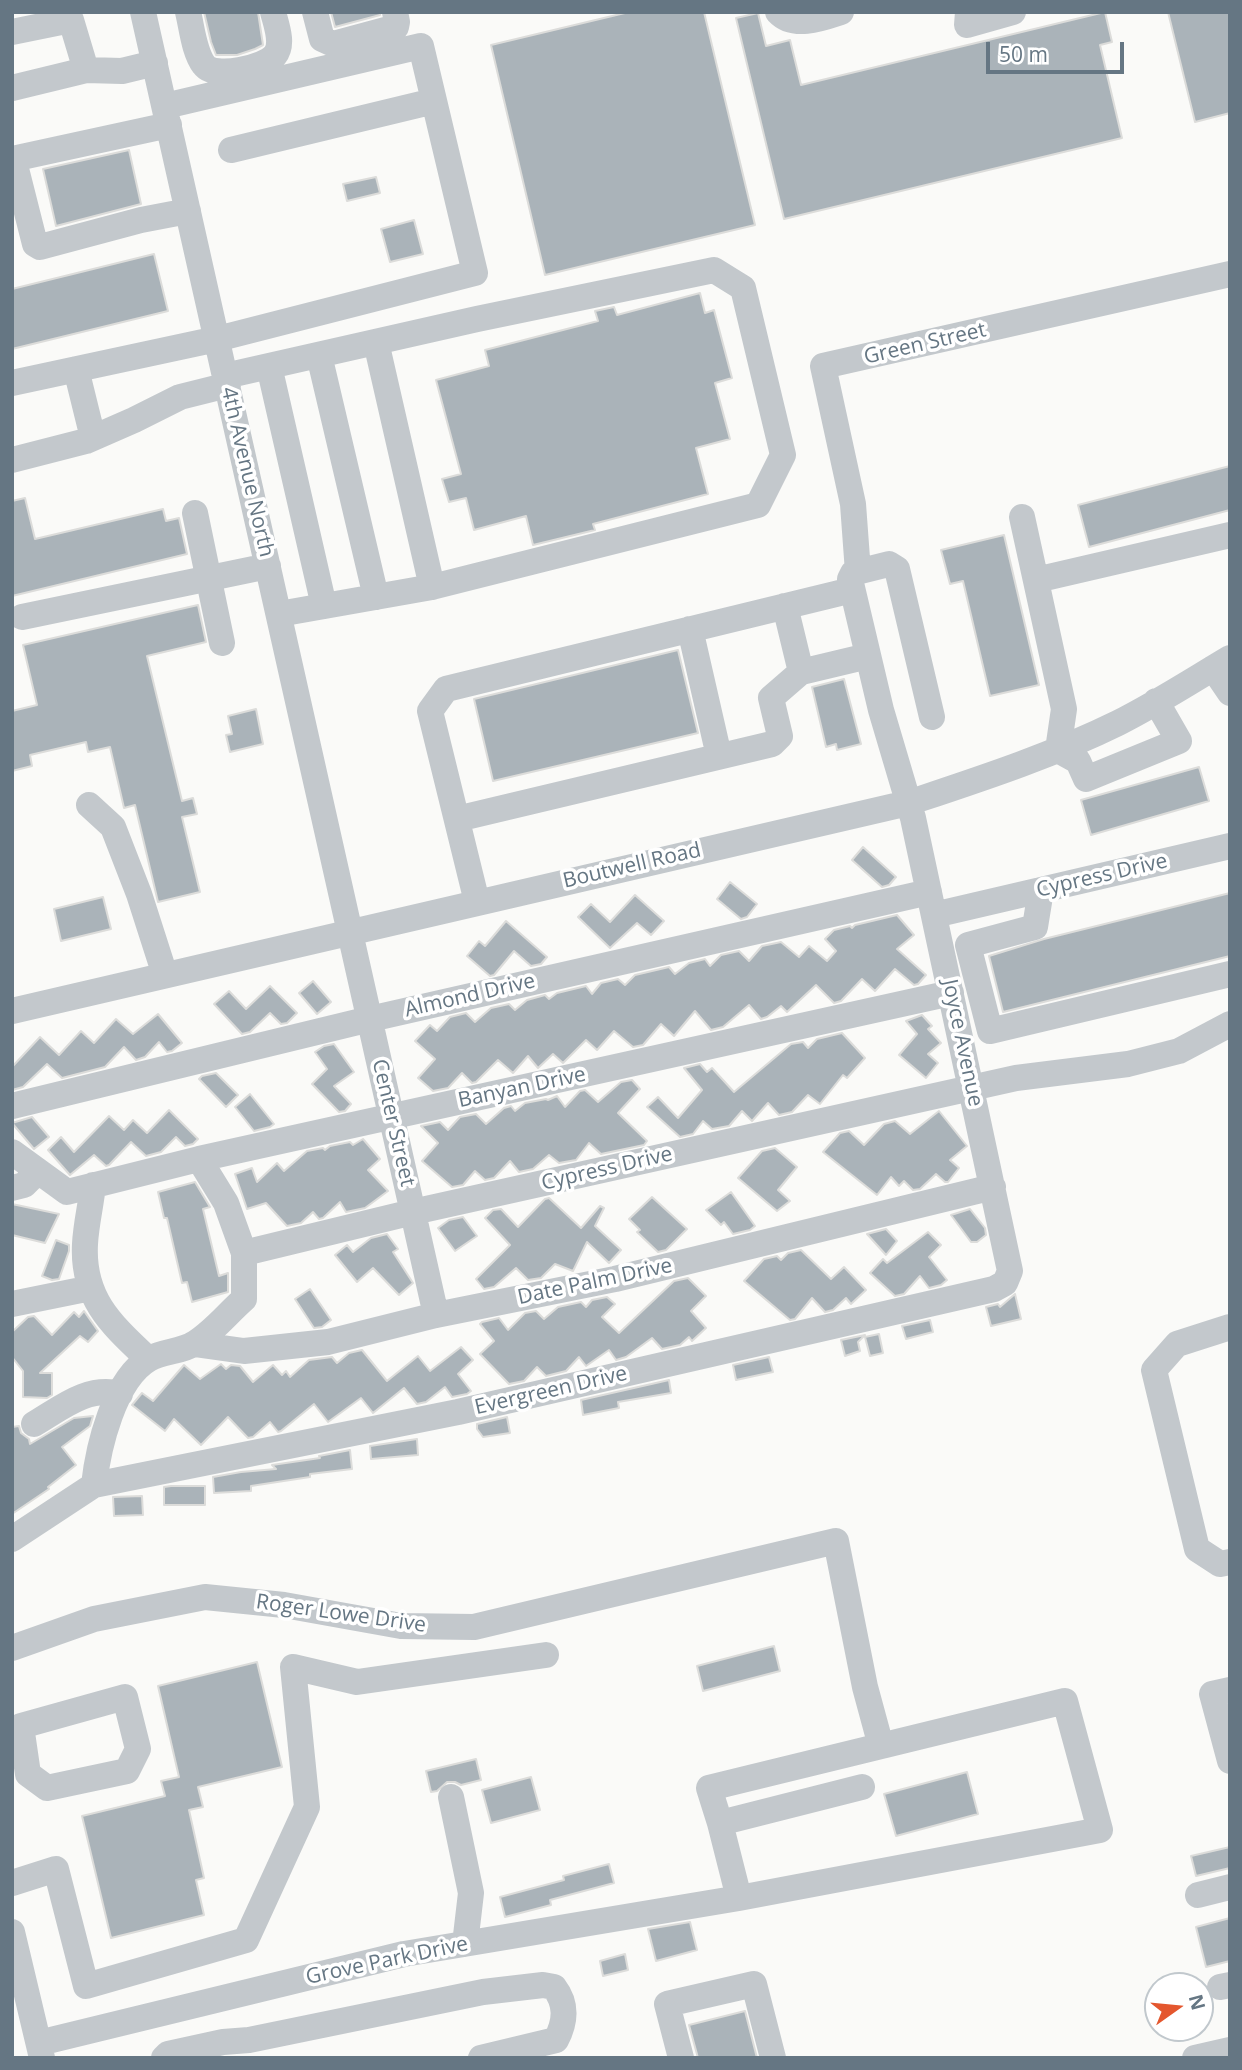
<!DOCTYPE html>
<html>
<head>
<meta charset="utf-8">
<style>
  body { margin:0 }
  #map { position:relative; width:1242px; height:2070px; overflow:hidden; background:#fafaf8; font-family:"Open Sans",sans-serif }
  canvas { display:block }
  .frame { position:absolute; inset:0; border:14px solid #657683; pointer-events:none }
  .north { position:absolute; left:1144px; top:1972px; width:70px; height:70px; box-sizing:border-box; background:#fff; border:2px solid #c1c8cd; border-radius:50%; rotate:75deg; font-size:19px; font-weight:700; line-height:28px; text-align:center; color:#657683 }
  .north::after { content:''; display:block; margin:auto; width:24px; height:32px; background:#e4572e; clip-path:polygon(50% 0,100% 100%,50% 72%,0 100%) }
  .scale { position:absolute; left:986px; top:42px; width:138px; height:32px; box-sizing:border-box; border:4px solid #657683; border-top:0; padding-left:9px; font-size:21px; line-height:24px; white-space:nowrap; color:#657683; -webkit-text-stroke:5px #fff; paint-order:stroke }
</style>
</head>
<body>
<div id="map">
<canvas width="1242" height="2070"></canvas>
<div class="frame"></div>
<div class="north">N</div>
<div class="scale">50 m</div>
</div>
<script>
const g = document.querySelector('canvas').getContext('2d');
g.lineJoin = 'round';
function paint(path, color) {
  g.fillStyle = color;
  g.fill(path, 'evenodd');
}
function trace(path, color, width, dash) {
  g.strokeStyle = color;
  g.lineWidth = width;
  g.lineCap = dash ? 'butt' : 'round';
  g.setLineDash(dash || []);
  g.stroke(path);
}
function label(font, color, halo, rows, align = 'center') {
  g.font = font + ' "Open Sans",sans-serif';
  g.lineWidth = 7;
  g.setLineDash([]);
  g.textBaseline = 'middle';
  g.strokeStyle = halo;
  g.fillStyle = color;
  for (const [text, x, y, turn = 0] of rows) {
    g.save();
    g.translate(x, y);
    g.rotate((+turn || 0) * Math.PI / 180);
    g.textAlign = isNaN(turn) ? turn : align;
    if (halo) g.strokeText(text, 0, 0);
    g.fillText(text, 0, 0);
    g.restore();
  }
}
const building = new Path2D(`
  M204,12H258L263,45L255,49L237,55H216L211,42Z
  M331,12H380V15L335,27Z
  M629,12H704L755,225L545,275L491,45Z
  M1105,12L1112,42L1100,45L1122,138L784,219L736,18L758,13L766,46L790,40L801,85Z
  M1168,12H1230V113L1195,122Z
  M129,150L141,204L56,226L43,169Z
  M376,177L380,193L347,201L343,184Z
  M414,220L423,254L390,262L381,229Z
  M154,254L168,311L12,349V289Z
  M700,293L705,313L714,310L732,378L715,383L730,439L696,448L708,494L593,524L595,530L533,545L526,516L474,530L466,498L449,502L442,479L461,474L436,380L489,366L485,350L598,321L595,311L614,307L617,315Z
  M1230,466V510L1089,547L1078,505Z
  M25,498L35,539L163,509L166,521L179,518L187,554L12,596V501Z
  M1004,535L1039,685L990,696L963,581L950,584L941,550Z
  M198,605L206,642L147,656L182,801L193,798L197,814L182,817L200,892L158,902L135,805L124,808L110,747L88,752L86,742L30,755L32,766L12,771V711L37,705L23,645Z
  M678,650L698,733L493,781L474,699Z
  M844,679L861,744L837,750L836,744L826,747L812,687Z
  M256,709L263,744L230,752L226,735L232,734L228,716Z
  M1199,767L1209,801L1091,835L1081,800Z
  M863,847L896,877L889,885L882,887L852,860Z
  M730,882L757,904L747,917L741,919L717,899Z
  M1230,893V956L1003,1012L989,956L1044,939Z
  M635,895L664,921L651,935L637,923L610,948L578,917L591,904L610,922Z
  M103,897L111,929L61,941L54,909Z
  M897,915L914,935L897,949L926,975L918,984L914,985L895,969L875,991L862,979L841,1001L834,1003L816,985L787,1012L781,1006L767,1017L761,1019L749,1005L723,1027L711,1030L695,1011L674,1036L661,1024L643,1045L633,1047L614,1031L597,1050L586,1040L563,1063L553,1054L538,1068L528,1056L513,1073L498,1060L476,1082L472,1083L462,1073L448,1088L433,1091L418,1078L435,1059L415,1041L430,1025L437,1031L450,1017L466,1013L475,1022L491,1008L509,1004L515,1010L527,1000L545,995L549,999L557,993L586,986L592,994L601,983L618,979L625,985L635,975L669,967L675,974L689,963L705,959L710,966L721,955L739,951L749,961L762,946L781,942L799,957L809,946L827,961L836,951L825,939L834,930L850,926L852,928L855,925Z
  M506,921L547,957L541,964L531,966L514,951L494,975L490,976L467,956L479,941L485,946Z
  M313,981L331,1002L317,1014L299,993Z
  M270,986L297,1013L287,1023L281,1024L270,1013L250,1032L242,1034L214,1004L229,991L246,1009Z
  M158,1014L182,1043L172,1051L167,1052L159,1042L145,1057L136,1060L124,1047L105,1067L62,1078L47,1064L23,1087L12,1090V1067L40,1037L59,1055L81,1031L94,1043L116,1019L133,1034Z
  M922,1015L932,1026L928,1029L941,1043L928,1054L938,1063L926,1078L899,1055L917,1034L906,1021Z
  M842,1033L865,1058L847,1078L843,1075L820,1104L808,1095L792,1112L779,1115L768,1103L752,1121L742,1111L729,1126L712,1129L703,1121L693,1134L680,1137L647,1107L658,1097L678,1118L702,1090L684,1068L700,1064L707,1072L712,1068L734,1092L791,1044L803,1042L808,1048L817,1039Z
  M334,1044L354,1072L334,1086L351,1104L345,1111L339,1112L312,1084L327,1069L315,1052L324,1046Z
  M216,1073L238,1095L226,1107L199,1079L202,1076Z
  M632,1080L640,1089L618,1113L647,1141L644,1145L601,1154L589,1143L576,1160L559,1163L549,1155L533,1169L519,1172L510,1161L494,1178L485,1180L475,1171L463,1185L452,1187L422,1161L438,1143L421,1126L440,1122L448,1130L460,1117L476,1114L486,1124L504,1108L511,1106L515,1111L525,1103L546,1099L548,1100L557,1096L565,1107L580,1091L585,1090L598,1102L621,1082Z
  M250,1094L274,1124L270,1127L254,1131L235,1107Z
  M169,1110L198,1139L193,1144L185,1146L176,1137L161,1152L146,1156L131,1142L109,1165L106,1166L94,1155L70,1175L48,1150L61,1137L74,1152L109,1116L124,1130L133,1120L147,1133Z
  M939,1111L967,1146L950,1160L959,1168L948,1182H945L936,1174L920,1189L913,1190L904,1181L899,1186L891,1177L877,1195L823,1152L840,1133L849,1131L864,1145L884,1124L895,1121L910,1134Z
  M32,1117L49,1137L34,1149L12,1123Z
  M363,1139L380,1159L368,1170L388,1191L365,1208L346,1212L340,1202L323,1218L319,1219L313,1212L301,1223L287,1226L266,1203L247,1209L235,1174L252,1168L257,1182L277,1163L284,1171L307,1151L323,1148L325,1150L330,1146L350,1142L353,1145Z
  M775,1148L797,1167L778,1190L790,1201L777,1211L738,1178L762,1151Z
  M195,1182L210,1207L203,1209L219,1276L228,1273V1292L192,1302L187,1282L182,1283L167,1218H164L158,1192Z
  M731,1192L755,1226L750,1230L733,1234L724,1222L721,1225L706,1210Z
  M652,1197L687,1229L666,1250L658,1252L637,1232L640,1230L629,1219Z
  M549,1198L581,1228L600,1206L604,1208L595,1226L621,1250L609,1263L587,1242L573,1271L555,1264L541,1278L528,1280L516,1268L494,1287L484,1289L476,1279L510,1245L485,1218L493,1210L501,1209L518,1227L545,1199Z
  M12,1204L59,1214L45,1243L12,1235Z
  M970,1209L985,1228L986,1235L977,1242H971L951,1215Z
  M463,1217L477,1236L455,1251L438,1228L449,1220Z
  M886,1229L897,1241L886,1255L867,1234Z
  M928,1232L941,1245L929,1257L947,1280L941,1285L929,1288L920,1276L904,1294L895,1296L870,1273L883,1259L887,1263Z
  M387,1234L398,1249L393,1252L413,1283L399,1295L373,1268L357,1282L335,1255L347,1245L353,1252L371,1238Z
  M56,1240L69,1245V1251L59,1279L52,1280L42,1276Z
  M801,1250L831,1279L844,1267L866,1290L851,1304L846,1298L833,1310L825,1312L812,1298L795,1319L790,1320L744,1281L764,1259L777,1256L781,1260L788,1253Z
  M688,1278L706,1296L691,1311L706,1328L692,1341L689,1337L680,1345L662,1349L652,1338L626,1357L616,1360L609,1350L586,1366L579,1357L566,1371L546,1376L537,1367L524,1381L509,1384L480,1354L494,1341L480,1324L482,1322L499,1318L508,1330L525,1313L536,1311L544,1319L558,1307L581,1302L586,1307L592,1300L607,1297L615,1304L602,1317L619,1333L674,1281Z
  M310,1289L331,1320L322,1327L314,1328L295,1299Z
  M1015,1294L1021,1319L991,1326L986,1307L998,1304L1000,1307Z
  M84,1311L98,1331L88,1342L80,1336L40,1373H52V1395L47,1398L23,1397V1371L12,1357V1332L28,1317L34,1316L52,1335L74,1312L79,1317Z
  M930,1320L933,1332L906,1339L902,1326Z
  M879,1334L883,1353L870,1356L865,1337Z
  M865,1335L858,1342L860,1351L845,1356L841,1340Z
  M461,1347L473,1360L458,1374L471,1391L467,1394L452,1397L445,1387L426,1402L417,1404L404,1388L373,1413L361,1398L328,1422L314,1404L281,1431L278,1432L270,1422L253,1437L248,1438L228,1417L201,1445L174,1419L165,1431L132,1405L142,1393L153,1401L184,1365L200,1379L221,1364L226,1369L231,1365L240,1366L253,1382L273,1365L282,1375L286,1371L290,1377L309,1360L332,1357L337,1363L349,1353L362,1350L387,1381L418,1356L430,1371Z
  M769,1357L773,1372L736,1380L733,1365Z
  M669,1380L671,1393L618,1402L619,1408L583,1415L581,1400Z
  M93,1416L90,1426L62,1447L76,1465L48,1487L49,1489L12,1514V1427L19,1426L21,1433L29,1439L30,1444L74,1418Z
  M507,1417L510,1433L483,1437L477,1429V1424Z
  M417,1439L418,1455L371,1459L370,1446Z
  M350,1450L352,1469L310,1474V1477L251,1486V1491L214,1493L213,1477L241,1472L276,1469L272,1465L320,1458L319,1456Z
  M171,1486H205V1505H164V1487Z
  M142,1496L143,1515L114,1516L113,1497Z
  M774,1646L780,1671L703,1691L697,1666Z
  M257,1662L282,1767L198,1787L203,1807L189,1810L204,1878L196,1880L204,1915L111,1938L82,1816L165,1796L161,1781L179,1777L158,1686Z
  M476,1759L481,1780L461,1785L455,1782H447L437,1791L431,1792L426,1771Z
  M967,1772L978,1814L896,1836L884,1794Z
  M531,1777L540,1810L491,1823L482,1790Z
  M1230,1847V1868L1196,1876L1191,1856Z
  M609,1864L614,1883L550,1900L551,1905L505,1917L500,1897L564,1880L563,1876Z
  M1230,1918V1961L1206,1967L1196,1927Z
  M690,1922L697,1950L656,1961L648,1929Z
  M625,1954L628,1970L603,1976L600,1961Z
  M745,2011L757,2058H698L689,2025Z`);
paint(building, '#aab3b9');
trace(building, '#dcdcda', 2);
trace(new Path2D(`
  M143,12L436,1315
  M188,12C192,28 194,52 204,65C214,79 265,68 275,55C284,44 276,24 273,12
  M315,12L322,39L333,44L396,27L397,22L395,12
  M778,12C794,29 823,18 841,12
  M968,12L967,25L1013,12
  M12,32L71,20L86,70
  M12,88L86,70L122,71L155,63
  M169,125L17,158L14,161L35,244L40,247L141,220L188,211
  M231,150L434,101
  M376,342L432,587
  M319,355L376,597
  M269,366L324,606
  M76,369L93,438
  M225,376L477,319L714,270L743,288L783,455L758,505L432,587L279,614
  M12,383L217,339L475,273L421,46L165,106
  M12,460L86,441L134,420L180,397L228,385
  M195,513L222,643
  M1022,517L1064,709L1058,750L1078,761L1086,779L1179,741L1156,701
  M858,572L853,504L823,366L1230,274
  M1036,580L1230,535
  M785,606L801,672
  M22,617L268,566
  M690,629L719,756
  M1213,668L1230,693
  M89,805L113,827L139,894L165,975
  M457,819L772,744L780,736L771,698L801,672L868,656
  M1041,890L1035,927L968,945L990,1031L1230,974
  M477,902L430,711L446,689L852,590
  M934,915L1230,846
  M12,1011L908,803C980,779 1051,756 1118,723C1156,704 1193,680 1230,658
  M12,1106L370,1019L929,892
  M12,1152L67,1192L199,1159L951,993
  M93,1185C91,1205 86,1224 85,1244C82,1299 112,1325 148,1359
  M12,1188L24,1185L37,1172
  M244,1253L413,1212L1016,1078L1128,1064L1179,1051L1230,1024
  M12,1304L91,1288
  M1230,1327L1177,1344L1154,1370L1197,1549L1220,1564L1230,1562
  M194,1344L244,1351L328,1342L436,1315L615,1279L993,1187
  M34,1424C60,1409 88,1385 120,1394
  M94,1485L458,1412L994,1289L1005,1283L1010,1271L913,818L881,710L850,579L853,573L889,564L897,569L932,717
  M12,1539L94,1485C98,1448 114,1379 149,1359C163,1351 182,1352 195,1343C213,1332 228,1313 244,1299V1253L226,1203L199,1159
  M12,1648L94,1619L205,1597L284,1605L401,1626L474,1627L836,1541L865,1687L881,1746
  M1230,1690L1212,1694L1230,1761
  M125,1697L138,1749L127,1771L47,1788L28,1774L21,1726Z
  M451,1797L471,1893L465,1944
  M12,1883L56,1869L86,1986L246,1940L307,1807L293,1667L357,1682L546,1655
  M1198,1895L1230,1887
  M739,1898L720,1823L862,1787
  M12,1932L42,2058
  M1220,1987L1230,1985
  M39,2043L404,1954L739,1898L1100,1830L1065,1701L709,1788L720,1823
  M164,2058L168,2054L223,2042L249,2040L483,1992L543,1985L554,1987C567,2004 566,2021 556,2040L481,2058
  M681,2058L667,2004L754,1984L773,2058
  M1195,2058L1230,2050`), '#c3c8cc', 26);
label('21px', '#657683', '#fff', [
  ["Green Street",925,344,-13],
  ["4th Avenue North",247,472,77],
  ["Boutwell Road",632,866,-13],
  ["Cypress Drive",1102,876,-13],
  ["Almond Drive",470,996,-13],
  ["Joyce Avenue",962,1043,78],
  ["Banyan Drive",522,1088,-12],
  ["Center Street",393,1123,77],
  ["Cypress Drive",607,1169,-13],
  ["Date Palm Drive",595,1282,-12],
  ["Evergreen Drive",551,1391,-13],
  ["Roger Lowe Drive",341,1614,8],
  ["Grove Park Drive",387,1961,-12]
]);
</script>
</body>
</html>
